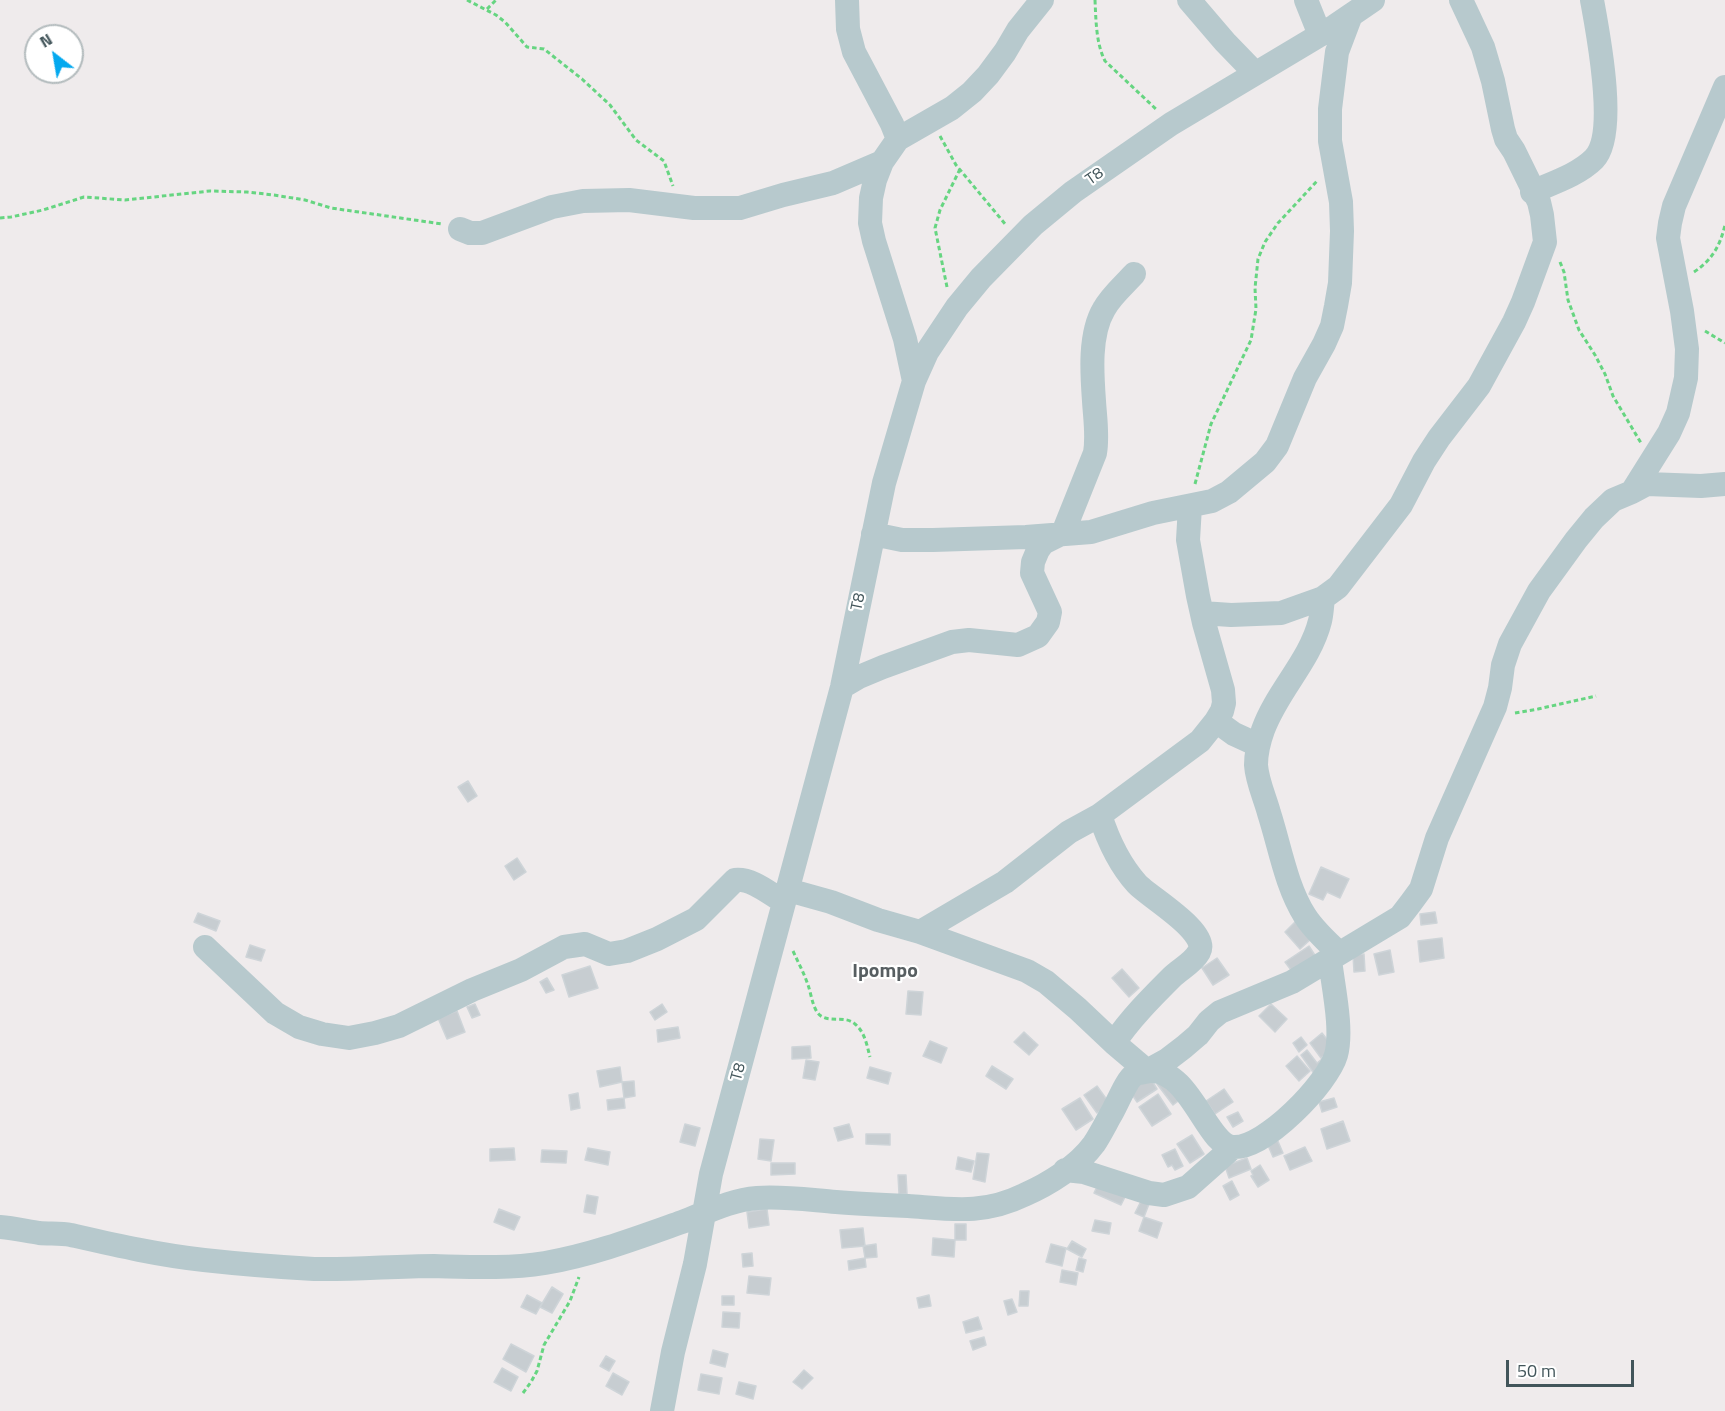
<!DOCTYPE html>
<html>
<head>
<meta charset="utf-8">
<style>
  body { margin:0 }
  #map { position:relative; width:1725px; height:1411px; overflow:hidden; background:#efebec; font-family:"Titillium Web",sans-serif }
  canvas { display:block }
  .north { position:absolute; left:24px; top:24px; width:60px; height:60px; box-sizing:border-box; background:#fff; border:2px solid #b3bbbd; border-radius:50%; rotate:329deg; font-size:16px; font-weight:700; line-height:24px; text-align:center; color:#42555a }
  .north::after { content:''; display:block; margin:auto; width:21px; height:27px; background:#04a9ef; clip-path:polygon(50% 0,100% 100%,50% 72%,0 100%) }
  .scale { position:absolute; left:1506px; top:1360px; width:128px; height:27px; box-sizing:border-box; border:3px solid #42555a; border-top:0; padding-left:8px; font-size:18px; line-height:21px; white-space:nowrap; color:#42555a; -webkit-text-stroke:4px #fff; paint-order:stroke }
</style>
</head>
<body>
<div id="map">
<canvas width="1725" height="1411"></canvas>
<div class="north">N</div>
<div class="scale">50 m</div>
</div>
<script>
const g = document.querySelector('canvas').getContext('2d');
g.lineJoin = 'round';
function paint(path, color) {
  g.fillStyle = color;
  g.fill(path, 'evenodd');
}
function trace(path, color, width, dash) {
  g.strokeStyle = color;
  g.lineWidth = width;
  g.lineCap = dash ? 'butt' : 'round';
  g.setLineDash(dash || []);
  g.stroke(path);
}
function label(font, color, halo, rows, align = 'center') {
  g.font = font + ' "Titillium Web",sans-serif';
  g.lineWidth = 4.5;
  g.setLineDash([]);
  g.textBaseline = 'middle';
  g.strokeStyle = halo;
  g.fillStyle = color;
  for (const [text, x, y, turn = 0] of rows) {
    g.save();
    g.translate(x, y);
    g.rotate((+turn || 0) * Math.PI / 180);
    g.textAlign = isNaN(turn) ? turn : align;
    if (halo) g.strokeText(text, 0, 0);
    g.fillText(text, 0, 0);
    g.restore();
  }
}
const building = new Path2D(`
  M468,781L477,796L468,802L458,787Z
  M517,858L526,872L514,880L505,866Z
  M1321,867L1349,879L1340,898L1327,892L1323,900L1309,894Z
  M1435,912L1437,923L1421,925L1420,914Z
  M198,913L220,921L216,931L194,922Z
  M1295,922L1311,939L1300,949L1285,932Z
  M1442,938L1444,958L1420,962L1418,941Z
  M250,945L265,950L261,961L246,957Z
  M1309,946L1318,960L1291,970L1285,962Z
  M1390,950L1394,972L1379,975L1374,954Z
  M1364,954L1365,971L1354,972L1353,955Z
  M1217,958L1229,975L1213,985L1202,968Z
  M590,966L598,988L569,997L562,975Z
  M1122,969L1139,988L1129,997L1112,978Z
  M547,978L554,990L546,993L540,982Z
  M908,991L923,992L921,1015L906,1014Z
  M475,1004L480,1015L472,1018L467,1007Z
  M662,1004L667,1012L655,1020L650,1012Z
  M1271,1004L1287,1019L1275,1032L1259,1016Z
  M457,1011L465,1032L447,1039L438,1018Z
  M678,1027L680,1038L658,1042L657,1030Z
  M1024,1032L1038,1045L1029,1055L1014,1042Z
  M1322,1033L1334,1048L1321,1058L1310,1043Z
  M1301,1037L1307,1045L1299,1052L1293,1043Z
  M930,1041L947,1048L941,1063L923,1056Z
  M810,1046L811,1058L792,1059V1047Z
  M1307,1050L1317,1063L1322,1059L1315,1075L1301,1055Z
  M1297,1056L1310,1071L1299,1081L1286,1066Z
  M806,1060L819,1062L815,1080L803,1078Z
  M992,1066L1013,1079L1006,1089L986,1076Z
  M620,1067L622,1082L600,1087L597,1071Z
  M870,1067L891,1073L888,1084L867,1078Z
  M1148,1074L1157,1089L1137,1102L1127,1087Z
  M1166,1077L1182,1098L1173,1105L1157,1084Z
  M634,1081L635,1096L624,1098L622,1082Z
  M1097,1086L1110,1104L1097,1113L1084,1095Z
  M1224,1089L1233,1102L1215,1114L1206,1101Z
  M578,1093L580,1108L571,1110L569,1095Z
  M1158,1094L1171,1114L1152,1126L1139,1107Z
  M624,1098L625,1108L608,1110L607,1100Z
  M1080,1098L1093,1119L1076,1130L1062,1109Z
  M1334,1098L1337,1107L1322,1112L1319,1102Z
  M1238,1112L1243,1121L1233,1127L1227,1117Z
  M1343,1121L1350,1141L1327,1149L1321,1129Z
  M685,1124L700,1128L695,1146L680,1142Z
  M849,1124L853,1137L838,1141L834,1128Z
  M866,1134H890V1145L866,1144Z
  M1192,1135L1204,1154L1190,1163L1177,1144Z
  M760,1139L774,1140L771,1161L758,1159Z
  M1277,1139L1283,1153L1273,1157L1267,1143Z
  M1305,1147L1312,1161L1290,1170L1284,1156Z
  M514,1148L515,1160L490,1161V1149Z
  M588,1148L610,1152L608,1165L585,1160Z
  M1175,1149L1183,1166L1175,1170L1172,1165L1168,1167L1162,1155Z
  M542,1150L567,1151L566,1163L541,1162Z
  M977,1153L989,1154L985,1182L973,1179Z
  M958,1157L974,1161L971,1172L956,1169Z
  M1247,1158L1251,1169L1229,1178L1225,1166Z
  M771,1163H795V1174L771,1175Z
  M1260,1165L1269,1180L1258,1187L1251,1176L1253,1175L1251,1171Z
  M898,1175H906L907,1194H899Z
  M1100,1180L1127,1193L1121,1205L1094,1193Z
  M1232,1181L1239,1195L1230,1200L1223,1186Z
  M587,1195L598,1197L595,1214L584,1212Z
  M1141,1201L1149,1204L1144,1217L1135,1213Z
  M499,1209L520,1217L514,1230L494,1222Z
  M767,1209L769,1225L749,1228L747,1212Z
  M1144,1217L1162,1223L1157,1238L1139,1231Z
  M1095,1220L1111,1223L1109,1234L1092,1231Z
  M955,1224H966V1240H955Z
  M863,1228L865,1246L842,1248L840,1230Z
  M933,1238L955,1240L954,1257L932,1255Z
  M1072,1241L1086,1249L1082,1257L1067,1249Z
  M876,1244L877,1257L865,1258L863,1246Z
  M1051,1244L1066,1248L1062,1266L1046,1262Z
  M752,1253L753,1266L743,1267L742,1254Z
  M865,1258L866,1267L849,1270L848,1261Z
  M1079,1258L1086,1260L1083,1272L1076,1270Z
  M1062,1270L1078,1273L1076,1285L1060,1282Z
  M749,1276L771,1278L769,1295L747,1293Z
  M552,1287L563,1294L552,1313L540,1307Z
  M1020,1291H1029L1028,1306H1019Z
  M527,1295L542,1303L536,1314L521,1307Z
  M929,1295L931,1306L919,1308L917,1298Z
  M722,1296H734V1305H722Z
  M1012,1299L1017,1312L1008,1315L1004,1301Z
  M723,1312L740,1313L739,1328L722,1327Z
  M978,1317L982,1329L966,1333L963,1322Z
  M984,1337L986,1345L973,1350L970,1341Z
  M511,1344L534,1356L526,1372L503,1359Z
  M713,1350L728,1354L725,1367L710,1363Z
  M606,1356L615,1361L609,1371L600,1366Z
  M502,1368L518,1377L511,1391L494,1382Z
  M804,1370L813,1378L802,1389L793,1382Z
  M613,1373L629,1382L622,1395L606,1386Z
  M701,1374L722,1378L719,1394L698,1390Z
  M739,1382L756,1386L753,1399L736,1394Z`);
paint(building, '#c7cdd1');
trace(building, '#ced4d8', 1.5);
trace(new Path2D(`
  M467,0L496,15L505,22L527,47L544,49L582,79L610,105L636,140L664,161L673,186
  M1095,0C1096,21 1096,43 1105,61L1157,110
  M487,9L496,0
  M940,136L956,165L1006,225
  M0,218L11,217L43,210L84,197L125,200L210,191L247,192L274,195L305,200L331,208L442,224
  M1560,262L1564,272L1568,300L1579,330L1595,355L1605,374L1613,396L1641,443
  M1694,272C1712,260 1720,246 1725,225
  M947,287L935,228L940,210L960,169
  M1705,331L1725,343
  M1195,484L1211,424L1251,340L1256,309L1255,288L1258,259L1265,242L1278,223L1317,181
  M1515,713L1538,709L1596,696
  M793,951C798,962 804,973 808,985C811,993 812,1004 817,1012C826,1025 844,1014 855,1024C865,1032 867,1046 870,1057
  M523,1393L531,1382L537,1371L544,1345L570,1301L579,1277`), '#66d581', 3, [4.5, 3]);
trace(new Path2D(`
  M847,0L848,29L854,52L892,124L898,139
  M1189,0L1225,42L1255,73
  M1306,0L1320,35
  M1532,192C1552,183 1578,175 1594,159C1618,135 1598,33 1592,0
  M460,229L470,233H482L552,207L583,201L629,200L694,208H740L783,195L833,183L882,162
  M914,381L905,339L874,241L870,223L871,198L875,180L882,162L898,139L952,108L972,92L988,75L1005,52L1018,30L1042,0
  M1632,492L1647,484L1701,486L1725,484
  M873,534L902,540H933L1026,537L1091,532L1153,513L1212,501L1229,492L1265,462L1277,446L1305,378L1324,344L1332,326L1336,306L1340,283L1342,231L1341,202L1330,141V109L1337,52L1351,15
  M1323,598C1322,605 1322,613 1320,621C1310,661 1277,691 1263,730C1259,741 1256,753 1256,765C1257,781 1265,798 1269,813C1280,847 1286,886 1305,916C1314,930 1327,942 1339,953
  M1202,613L1231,615L1281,613L1323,598L1338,587L1401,505L1424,461L1439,438L1479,386L1514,322L1523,302L1545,242L1542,215L1539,202L1514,151L1506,139L1503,129L1493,81L1483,47L1461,0
  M842,687L859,677L883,667L952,642L969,640L1018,645L1038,636L1048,622L1050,612L1032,573L1033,562L1038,550L1043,543L1063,533L1095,453C1098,436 1095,418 1094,401C1092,374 1089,334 1104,309C1111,296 1124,285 1134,274
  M1216,721L1234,734L1258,745
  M1100,815C1108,840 1119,864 1137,884C1149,897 1210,932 1199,952C1193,963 1180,969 1172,977C1151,998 1130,1019 1114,1043
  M788,890L831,902L878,920L920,932L1027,971L1046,982L1078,1009L1114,1043L1147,1071
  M920,932L1005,882L1069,832L1100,815L1200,741L1216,721L1222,711L1224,703L1223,690L1204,623L1198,596L1188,540L1190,506
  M205,947L275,1013L299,1027L322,1034L349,1038L375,1033L399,1026L472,990L521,970L564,947L585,944L609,954L627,951L657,939L696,919L735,880C752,878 770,894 784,902
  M1147,1071L1167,1060L1184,1047L1198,1035L1209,1021L1220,1012L1292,982L1400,917L1410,904L1421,889L1437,838L1495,707L1500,688L1503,665L1510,644L1539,591L1576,540L1594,518L1613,500L1632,492L1669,433L1678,413L1686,378L1687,349L1682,311L1668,238L1670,223L1674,206L1725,87
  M1065,1170L1084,1172L1149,1193L1164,1195L1188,1187L1232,1148
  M0,1227C13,1228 26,1231 39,1233C50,1234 60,1233 71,1235C115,1245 158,1255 204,1260C240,1264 278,1267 314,1269C354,1270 394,1266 434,1266C472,1267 507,1269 545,1263C592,1255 637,1238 682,1222C706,1213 730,1200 757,1198C783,1196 810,1200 836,1202C860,1204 884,1205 908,1206C951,1209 983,1215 1024,1195C1049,1184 1078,1166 1094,1144C1100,1135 1105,1125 1110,1116C1116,1107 1126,1080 1134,1075C1136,1073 1145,1072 1149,1071C1190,1068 1207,1146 1233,1147C1265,1149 1328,1083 1336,1055C1343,1030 1333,986 1330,960
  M662,1411L673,1352L695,1264L711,1174L842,687L884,483L914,381L927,352L957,307L981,278L1033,225L1073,192L1171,124L1335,26L1373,0`), '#b7c9cd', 24);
label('16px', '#42555a', '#fff', [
  ["T8",1095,177,-35],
  ["T8",859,602,-78],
  ["T8",739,1072,-75]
]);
label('bold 20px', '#575e61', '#fff', [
  ["Ipompo",885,972]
]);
</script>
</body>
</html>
